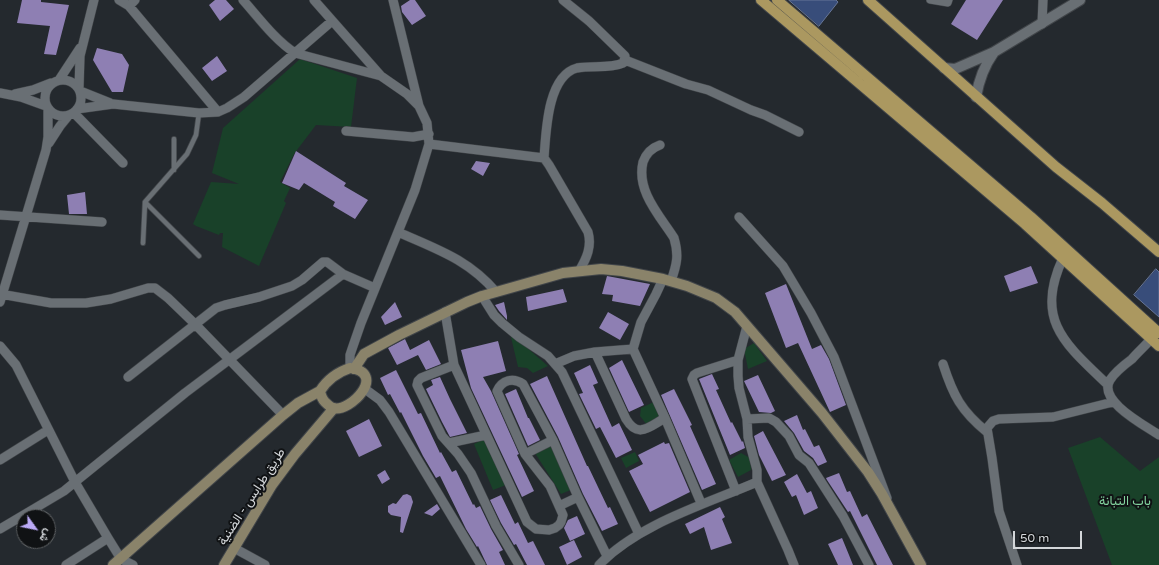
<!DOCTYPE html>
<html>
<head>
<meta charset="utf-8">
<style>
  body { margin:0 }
  #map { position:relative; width:1159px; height:565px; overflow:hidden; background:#24292e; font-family:"Varela Round",Vazirmatn,sans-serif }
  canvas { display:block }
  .north { position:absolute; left:16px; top:509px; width:40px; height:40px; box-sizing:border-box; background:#101214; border:1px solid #5e6163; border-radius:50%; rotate:123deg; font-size:11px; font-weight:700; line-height:16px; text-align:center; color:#d4d7da }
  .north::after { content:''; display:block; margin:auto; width:14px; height:18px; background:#bbaaf6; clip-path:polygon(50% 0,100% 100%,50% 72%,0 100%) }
  .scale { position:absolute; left:1013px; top:531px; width:69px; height:18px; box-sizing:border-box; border:2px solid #d4d7da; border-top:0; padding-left:5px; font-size:12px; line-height:14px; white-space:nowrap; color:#d4d7da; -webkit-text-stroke:3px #101214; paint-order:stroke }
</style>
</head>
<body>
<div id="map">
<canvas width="1159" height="565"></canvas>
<div class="north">ش</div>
<div class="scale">50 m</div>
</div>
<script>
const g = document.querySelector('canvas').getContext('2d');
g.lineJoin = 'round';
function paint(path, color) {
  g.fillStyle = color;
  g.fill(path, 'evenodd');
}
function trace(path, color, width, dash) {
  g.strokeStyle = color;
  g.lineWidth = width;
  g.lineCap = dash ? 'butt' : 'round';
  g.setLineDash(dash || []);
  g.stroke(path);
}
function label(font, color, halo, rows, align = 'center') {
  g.font = font + ' "Varela Round",Vazirmatn,sans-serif';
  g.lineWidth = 4;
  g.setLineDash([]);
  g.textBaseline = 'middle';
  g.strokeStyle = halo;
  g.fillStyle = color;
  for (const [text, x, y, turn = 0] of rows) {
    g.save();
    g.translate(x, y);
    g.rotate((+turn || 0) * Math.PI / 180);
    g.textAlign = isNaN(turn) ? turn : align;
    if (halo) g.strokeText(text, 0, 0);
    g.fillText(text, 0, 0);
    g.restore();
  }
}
paint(new Path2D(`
  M300,59L357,78L351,127L316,125L294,154L280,182L290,188L284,201L286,203L259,266L222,247L223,233H220L219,235L196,226L193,224L211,182L239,184L212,173L223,128Z
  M510,333L548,366L533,373L527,368L518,367Z
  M754,343L767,361L748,369L744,349Z
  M656,401L663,418L647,425L640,416L641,408Z
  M1100,437L1140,471L1159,457V565H1112L1068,448Z
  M485,439L506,485L493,490L474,444Z
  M553,444L573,489L561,494L535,453Z
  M635,452L639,461L626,468L621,458Z
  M741,453L750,458L751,470L738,477L729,460Z`), '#194129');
const water = new Path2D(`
  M789,0H836L838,2L819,26Z
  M1156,269L1159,272V317L1134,295Z`);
paint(water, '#384d7a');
trace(water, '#677697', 1);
paint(new Path2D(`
  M22,0H41V2L69,5L56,55L44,54L50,26L17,23Z
  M215,0H226L234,9L220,21L209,5Z
  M410,0H415L426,16L412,25L402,12L401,6Z
  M966,0H1003L977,40L951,24Z
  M97,48L122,54L129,65L123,92H112L93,60Z
  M217,56L227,71L212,81L202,68Z
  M296,151L346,183L344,186L368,200L355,219L333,206L335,202L304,183L299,190L282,183Z
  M476,161L490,163L483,176L471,169Z
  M85,192L87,214H69L67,195Z
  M1031,266L1038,283L1010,292L1004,276Z
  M607,276L650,284L640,306L612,301L613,295L602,294Z
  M786,284L812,349L821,345L829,359L846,405L830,412L798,343L786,348L765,293Z
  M563,289L567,302L528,311L526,297Z
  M395,302L402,317L385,325L381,317Z
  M504,302L507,316V320L499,311L495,305Z
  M608,312L629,324L620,340L599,328Z
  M405,339L410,350L429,340L441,364L426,370L418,355L397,365L388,348Z
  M498,341L506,371L483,377L491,391L519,454L517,455L534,491L522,497L471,388L461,350Z
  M622,360L644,405L629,412L609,368Z
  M590,365L598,383L593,385L612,427L619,423L632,450L616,458L600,427L596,429L579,394L583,393L574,373Z
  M396,370L418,414L421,413L440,453L441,452L452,472L456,470L473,505L474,504L476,508L480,506L491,529L503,550L499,552L505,565H487L478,546L477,547L466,529L440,476L436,478L423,456L401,412L400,413L390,394L388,395L380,378Z
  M712,374L719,389L716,390L731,423L732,422L742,442L743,441L745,448L730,455L699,379Z
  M758,375L775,411L771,413L759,412L744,381Z
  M547,376L587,466H588L608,508L610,507L618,524L602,531L583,494L558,437L530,384Z
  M440,377L450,399L467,433L450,437L442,422L426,389L433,385L431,380Z
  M516,389L528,418H529L540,440L528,446L505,394Z
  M674,389L692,425L690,426L716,484L702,490L661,395Z
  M797,415L803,430L805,429L814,447L819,445L827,462L818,466L813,458L804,451L794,433L784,421Z
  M369,419L382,446L359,457L346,431Z
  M763,431L786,475L772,481L759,455L754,436Z
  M664,442L665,444L669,443L690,492L650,512L629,471L643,464L638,455Z
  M385,470L390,479L382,484L377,475Z
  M839,473L847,492L850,491L862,517L867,514L893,565H877L850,511L848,512L827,480L826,478Z
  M797,474L807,493L811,491L818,508L804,515L796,495L792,497L784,482Z
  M407,494L411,496L413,502L403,533L400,532L401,517L391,515L388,512V506L393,503L396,504L403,495Z
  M501,495L515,524L518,522L528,543L533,541L545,565H527L516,544L514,545L501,523L490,500Z
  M437,504L440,509L432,516L424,513Z
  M720,507L725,517L722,519L732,543L711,550L704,527L690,534L685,524Z
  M577,516L585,534L570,541L564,528L568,520Z
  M842,538L849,555L853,565H838L828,544Z
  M574,540L582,557L567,565L559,547Z`), '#8e7fb3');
const service = new Path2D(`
  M174,170V139
  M145,202L199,256
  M143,243L145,202L187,154L196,135L199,113`);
const pedestrian = new Path2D(`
  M930,0L948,3L949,0`);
const minor = new Path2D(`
  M119,0L129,6L135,0
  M243,0C259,18 275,40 295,53L381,76
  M314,0L381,76L407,94L418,105
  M129,6L218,112
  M1042,24L1043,0
  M625,60L686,84L708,90L751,110L765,115L799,132
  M45 98a18 18 0 1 1 36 0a18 18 0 1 1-36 0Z
  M59,80L80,48
  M79,88L80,56L94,0
  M80,91L110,103
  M0,93L21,97L46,106
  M15,94L33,90L51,83
  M77,109L113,104L199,113L218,112L227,108L244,97L332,21
  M74,113L123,163
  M346,131L413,137L429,134
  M49,143L60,126L69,115
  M429,144L544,158L549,165L588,232C592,246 587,258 579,271
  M660,145C651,148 646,154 643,162C636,191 660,216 674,238C679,255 677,264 671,281
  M544,158C546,133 547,76 577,68C592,65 609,69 623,63L625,58V56L589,21L563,0
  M0,215L102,222
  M739,217L783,266L811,313L834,357L887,498
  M398,232C436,249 468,259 496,292
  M1063,258C1034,320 1065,344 1108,385
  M0,294L51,303H86L111,299L148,288H155L168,298L195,324L283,415
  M482,296L494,315L502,323L519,337L548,356L562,372L639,534
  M0,302L46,150L48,137V110
  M445,312L454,365
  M747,326L738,360V376L739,388L747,419L748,437L757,470V482L788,550L794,565
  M1151,339C1145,346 1138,352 1132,359C1124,365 1115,372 1110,380C1097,401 1146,426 1159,435
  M0,346L16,365L75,482L108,538L121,559L133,565
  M633,349L665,418L701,503
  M595,352L626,419C638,439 649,427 665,418
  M555,364L574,356L595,352L633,349L641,322L656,294L663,279
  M943,364C953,395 961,411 987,432
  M350,368V355L352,349L361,323L415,190L429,144L427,123L419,106L393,0
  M128,377L216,308L225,305L259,297L292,286L302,280L323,262H327L343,274
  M365,389L380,400L389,412L481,565
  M747,419L769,418L776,422L789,436L799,455L809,463L843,516L869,565
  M449,443L486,435
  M525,454L553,440
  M0,460L48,430
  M736,491L692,379L694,375L697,373L738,360
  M559,506L578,497
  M0,529L64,491L75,482L185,393L343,274L375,288
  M234,548L265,565
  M66,565L108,538
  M519,565L496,526L471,473L458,454L442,436L417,385L418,381L421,378L454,365L527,522L536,529L549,530L555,528L559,525L561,522L563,515L550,486L525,454L497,391C502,380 513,377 523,384L553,440L578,497L607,556
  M599,565C638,524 706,504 757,482
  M1017,565L999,511L992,458L987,428L993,421L999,419L1053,417L1113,402`);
const tertiary = new Path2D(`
  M944,68L955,69L994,52L1080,0
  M976,97C979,79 984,66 994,52`);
const secondary = new Path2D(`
  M350,368C388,373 350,413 333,408C330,407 328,405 325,402C322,399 321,396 320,391C327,380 338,372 350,368Z
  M354,369L364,354L399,335L467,302L482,296L563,273L601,269L622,271L663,279L687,286L716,298L735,312L822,413L868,472L882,494L921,565
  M113,565L283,415L298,403L320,391
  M224,565L272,485L295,454L334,408`);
const primary = new Path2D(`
  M761,0L1025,224L1159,346
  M777,0L1031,217L1159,333
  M868,0L1056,167L1102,203L1159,252`);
trace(service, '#414549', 6);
trace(pedestrian, '#414549', 8);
trace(minor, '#414549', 10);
trace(tertiary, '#414549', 12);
trace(secondary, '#414549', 12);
trace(primary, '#414549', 12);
trace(service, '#696f74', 4.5);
trace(pedestrian, '#696f74', 7);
trace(minor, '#696f74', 9);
trace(tertiary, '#696f74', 10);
trace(secondary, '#8a836a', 10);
trace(primary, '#ab9860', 10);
label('13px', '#d4d7da', '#101214', [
  ["طريق طرابس - الضنية",252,497,-57]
]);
label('13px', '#83d39f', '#101214', [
  ["باب التبانة",1125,502]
]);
</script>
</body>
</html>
